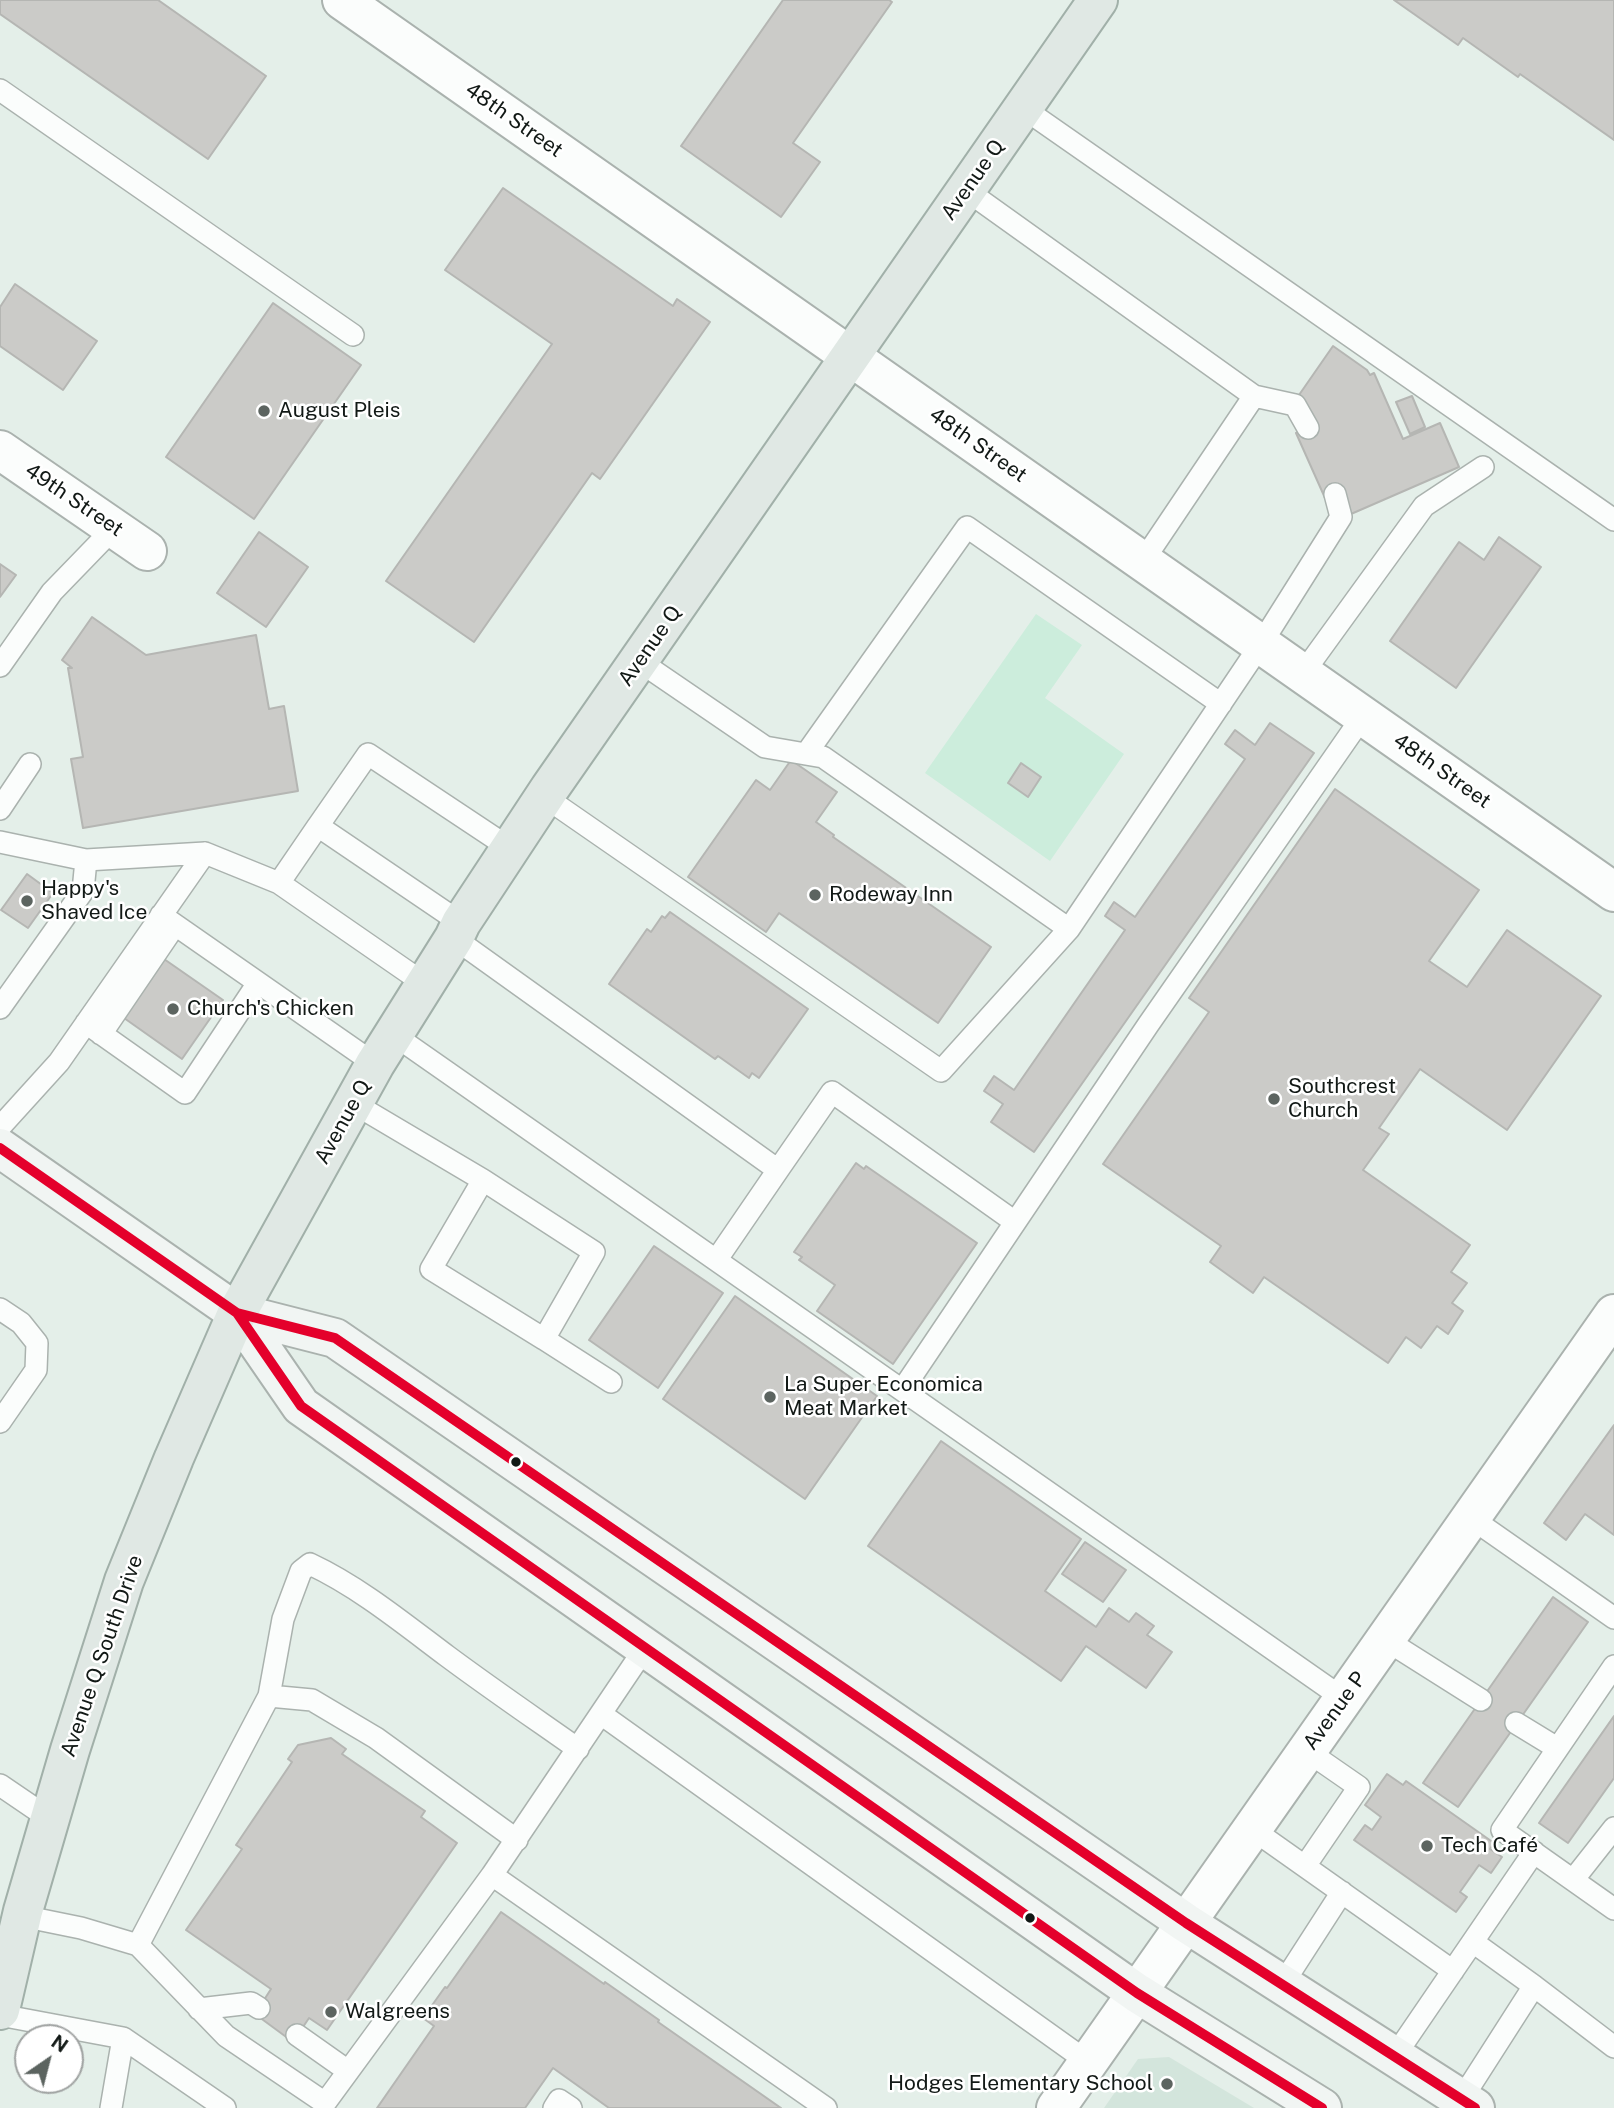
<!DOCTYPE html>
<html>
<head>
<meta charset="utf-8">
<style>
  body { margin:0 }
  #map { position:relative; width:1614px; height:2108px; overflow:hidden; background:#e4efe9; font-family:"Public Sans",sans-serif }
  canvas { display:block }
  .north { position:absolute; left:14px; top:2024px; width:70px; height:70px; box-sizing:border-box; background:#fff; border:2px solid #a0a3a2; border-radius:50%; rotate:35deg; font-size:19px; font-weight:700; line-height:28px; text-align:center; color:#121916 }
  .north::after { content:''; display:block; margin:auto; width:24px; height:32px; background:#5c6460; clip-path:polygon(50% 0,100% 100%,50% 72%,0 100%) }
</style>
</head>
<body>
<div id="map">
<canvas width="1614" height="2108"></canvas>
<div class="north">N</div>
</div>
<script>
const g = document.querySelector('canvas').getContext('2d');
g.lineJoin = 'round';
function paint(path, color) {
  g.fillStyle = color;
  g.fill(path, 'evenodd');
}
function trace(path, color, width, dash) {
  g.strokeStyle = color;
  g.lineWidth = width;
  g.lineCap = dash ? 'butt' : 'round';
  g.setLineDash(dash || []);
  g.stroke(path);
}
function label(font, color, halo, rows, align = 'center') {
  g.font = font + ' "Public Sans",sans-serif';
  g.lineWidth = 5;
  g.setLineDash([]);
  g.textBaseline = 'middle';
  g.strokeStyle = halo;
  g.fillStyle = color;
  for (const [text, x, y, turn = 0] of rows) {
    g.save();
    g.translate(x, y);
    g.rotate((+turn || 0) * Math.PI / 180);
    g.textAlign = isNaN(turn) ? turn : align;
    if (halo) g.strokeText(text, 0, 0);
    g.fillText(text, 0, 0);
    g.restore();
  }
}
paint(new Path2D(`
  M1169,2057L1254,2108H1104L1138,2059Z`), '#d3e5dc');
paint(new Path2D(`
  M1036,614L1082,645L1045,698L1124,754L1050,861L925,773Z`), '#cceddc');
const building = new Path2D(`
  M0,0H158L266,76L208,159L0,14Z
  M783,0H889L892,2L793,143L820,162L781,217L681,146Z
  M1394,0H1614V140L1520,74L1518,77L1463,38L1458,45Z
  M503,188L673,306L677,299L710,322L600,479L592,473L474,642L386,581L552,344L445,270Z
  M15,284L97,341L63,390L0,346V307Z
  M273,303L361,365L254,519L166,457Z
  M1333,346L1367,370L1370,375L1374,373L1403,439L1440,423L1459,467L1351,514L1341,491L1325,498L1296,433L1312,426L1299,395Z
  M1412,396L1425,427L1410,434L1396,402Z
  M259,532L308,567L266,627L217,593Z
  M1499,537L1541,567L1456,688L1390,641L1459,542L1484,560Z
  M0,564L16,575L0,597Z
  M92,617L146,655L256,635L269,709L284,706L298,791L83,828L71,759L83,757L68,668H72L62,660Z
  M1270,723L1314,753L1034,1152L991,1122L1003,1104L984,1091L994,1076L1014,1090L1125,930L1105,916L1114,902L1135,917L1245,759L1225,744L1235,730L1255,745Z
  M791,760L837,792L816,822L834,835L833,837L991,947L938,1023L779,913L766,932L688,877L756,780L770,790Z
  M1021,763L1041,777L1028,797L1008,783Z
  M1335,789L1479,890L1429,961L1467,987L1507,930L1601,996L1507,1130L1420,1069L1379,1128L1389,1134L1363,1170L1470,1245L1451,1272L1467,1283L1452,1303L1463,1311L1448,1334L1437,1326L1421,1348L1406,1337L1388,1363L1264,1277L1253,1293L1210,1262L1221,1246L1103,1164L1209,1012L1189,998Z
  M27,874L53,893L28,928L1,910Z
  M670,912L808,1009L759,1078L752,1073L749,1078L718,1056L715,1059L609,984L647,929L651,932L662,916L665,918Z
  M164,959L223,1000L182,1059L124,1018Z
  M856,1163L864,1169L866,1166L977,1243L893,1364L817,1311L835,1285L799,1260L802,1257L794,1252Z
  M654,1246L723,1293L658,1388L589,1340Z
  M735,1296L877,1396L805,1499L663,1399Z
  M1614,1425V1535L1585,1514L1566,1540L1544,1523Z
  M941,1441L1081,1539L1045,1591L1096,1627L1109,1608L1129,1622L1136,1613L1154,1626L1147,1635L1172,1652L1146,1688L1086,1646L1061,1681L868,1546Z
  M1085,1542L1126,1570L1103,1602L1062,1574Z
  M1553,1597L1588,1622L1458,1807L1423,1783Z
  M1614,1716V1778L1568,1843L1539,1823Z
  M331,1738L346,1749L342,1754L425,1811L421,1817L457,1843L327,2030L309,2018L293,2042L255,2014L271,1989L186,1930L242,1849L236,1845L292,1762L288,1759L298,1745Z
  M1387,1774L1403,1785L1406,1781L1494,1843L1490,1849L1502,1857L1491,1873L1479,1865L1460,1892L1467,1897L1456,1912L1354,1840L1365,1825L1372,1830L1381,1817L1365,1805Z
  M501,1912L604,1984L605,1982L659,2020L658,2022L781,2108H609L553,2068L525,2108H377L434,2026L423,2018L445,1987L447,1988Z`);
paint(building, '#cbcbc8');
trace(building, '#b5b6b3', 2);
const service = new Path2D(`
  M0,90L353,335
  M1023,108L1614,520
  M966,190L1254,396L1143,561
  M1254,396L1295,405L1308,428
  M639,661L765,747L823,757L1069,929L1261,644L1341,517L1335,494
  M0,666L52,592L114,528
  M1303,673L1424,506L1483,467
  M806,754L967,527L1221,704
  M545,797L941,1071L1069,929
  M0,809L30,764
  M318,826L279,883L425,984
  M0,842L86,860L205,853L279,883
  M161,915L375,1064
  M461,923L318,826L368,754L511,849
  M454,938L778,1170L832,1092L1015,1222
  M0,1008L83,891L86,860
  M86,1023L185,1093L258,983
  M101,1034L175,925
  M394,1035L1344,1699
  M353,1103L483,1180L594,1252L544,1339L431,1269L483,1180
  M0,1127L59,1062L205,853
  M717,1259L778,1170
  M0,1309L21,1323L37,1343L36,1370L0,1422
  M544,1339L611,1382
  M903,1389L1148,1025L1363,716
  M1471,1518L1614,1618
  M1386,1640L1481,1700
  M645,1648L492,1875L826,2108
  M1614,1666L1502,1830L1614,1909
  M269,1696L283,1619L301,1571L310,1564C359,1587 403,1623 447,1656C490,1688 534,1718 578,1749
  M601,1714L1088,2062
  M1516,1723L1557,1748
  M0,1785L50,1819
  M1252,1829L1453,1971
  M1305,1866L1359,1787L1307,1751
  M1573,1880L1614,1828
  M22,1916L81,1928L138,1945L269,1696L312,1700L376,1738L517,1840
  M1473,1942L1534,1986
  M138,1945L226,2036L325,2103L492,1875
  M1282,1985L1342,1892
  M199,2009L251,2003L259,2008
  M0,2015L123,2038L111,2108
  M297,2035L348,2071
  M123,2038L225,2108
  M1394,2057L1534,1852
  M1461,2100L1534,1986L1614,2047
  M554,2108L559,2100L571,2108`);
const minor = new Path2D(`
  M342,0L1614,892
  M0,450L147,551
  M1056,2108L1614,1314`);
const secondary = new Path2D(`
  M0,1148L237,1313L301,1406L1137,1993L1322,2108
  M237,1313L335,1338L1186,1923L1475,2108`);
const trunk = new Path2D(`
  M0,2010L23,1911L70,1750L124,1581L174,1458L237,1313L375,1064L454,938L461,923L550,788L1098,0`);
trace(service, '#aab2ae', 24);
trace(minor, '#aab2ae', 42);
trace(secondary, '#aab2ae', 42);
trace(trunk, '#a1b0a9', 42);
trace(service, '#fbfdfc', 21);
trace(minor, '#fbfdfc', 38);
trace(secondary, '#f1f5f3', 38);
trace(trunk, '#e0e8e4', 38);
trace(new Path2D(`
  M0,1148L237,1313L301,1406L1137,1993L1322,2108
  M237,1313L335,1338L1186,1923L1475,2108`), '#e4002b', 10);
for (const [x, y, r, color] of [
  [264,411,7,"#5c6460"],
  [815,895,7,"#5c6460"],
  [27,901,7,"#5c6460"],
  [173,1009,7,"#5c6460"],
  [1274,1099,7,"#5c6460"],
  [770,1397,7,"#5c6460"],
  [516,1462,6,"#121916"],
  [1427,1846,7,"#5c6460"],
  [1030,1918,6,"#121916"],
  [331,2012,7,"#5c6460"],
  [1167,2084,7,"#5c6460"]
]) {
  const dot = new Path2D();
  dot.arc(x, y, r, 0, 2 * Math.PI);
  g.fillStyle = color;
  g.fill(dot);
  trace(dot, '#fff', 2.5);
}
label('21px', '#121916', '#fff', [
  ["48th Street",514,120,35],
  ["Avenue Q",973,180,-55],
  ["48th Street",978,445,35],
  ["49th Street",74,500,34],
  ["Avenue Q",650,646,-55],
  ["48th Street",1442,771,35],
  ["Avenue Q",343,1122,-61],
  ["Avenue Q South Drive",102,1656,-71],
  ["Avenue P",1335,1711,-54]
]);
label('21px', '#121916', '#fff', [
  ["August Pleis",278,411],
  ["Happy's",41,889],
  ["Shaved Ice",41,913],
  ["Rodeway Inn",829,895],
  ["Church's Chicken",187,1009],
  ["Southcrest",1288,1087],
  ["Church",1288,1111],
  ["La Super Economica",784,1385],
  ["Meat Market",784,1409],
  ["Tech Café",1441,1846],
  ["Walgreens",345,2012],
  ["Hodges Elementary School",1153,2084,"right"]
], 'left');
</script>
</body>
</html>
